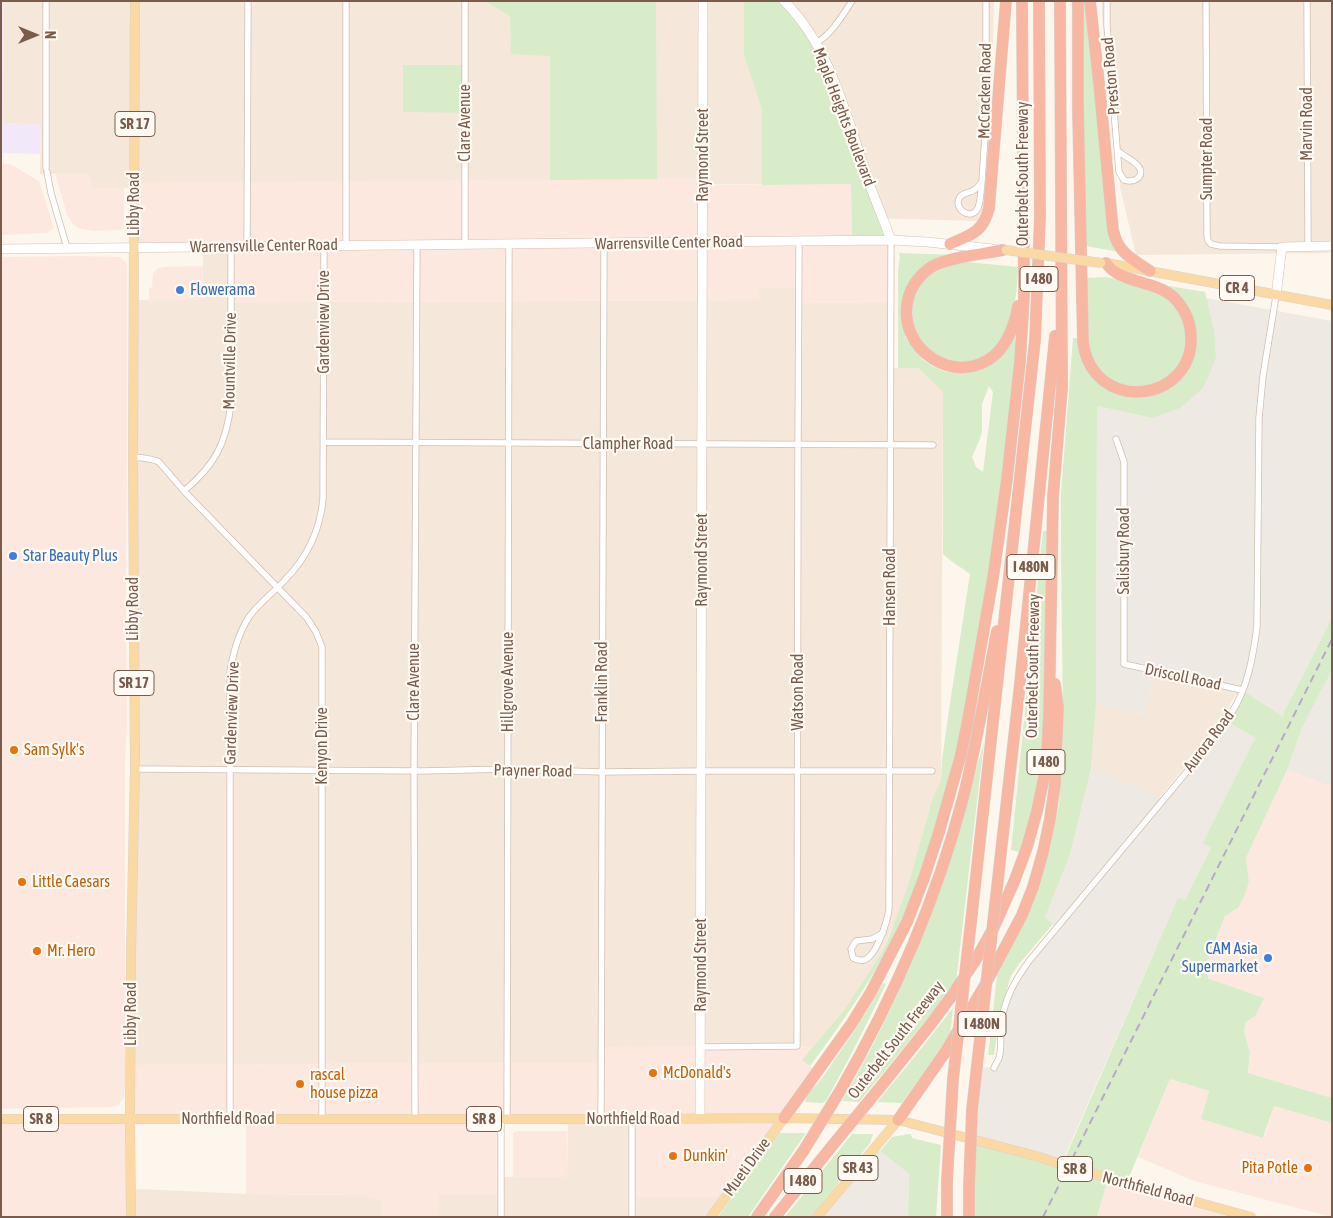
<!DOCTYPE html>
<html>
<head>
<meta charset="utf-8">
<style>
  body { margin:0 }
  #map { position:relative; width:1333px; height:1218px; overflow:hidden; background:#fdf6ec; font-family:"Asap Condensed",sans-serif }
  canvas { display:block }
  .frame { position:absolute; inset:0; border:2px solid #7a5c4d; pointer-events:none }
  .north { position:absolute; left:10px; top:10px; width:50px; height:50px; -webkit-text-stroke:4px #fffaf3; paint-order:stroke; rotate:90deg; font-size:14px; font-weight:700; line-height:20px; text-align:center; color:#7a5c4d }
  .north::after { content:''; display:block; margin:auto; width:18px; height:22px; background:#7a5c4d; clip-path:polygon(50% 0,100% 100%,50% 72%,0 100%) }
</style>
</head>
<body>
<div id="map">
<canvas width="1333" height="1218"></canvas>
<div class="frame"></div>
<div class="north">N</div>
</div>
<script>
const g = document.querySelector('canvas').getContext('2d');
g.lineJoin = 'round';
function paint(path, color) {
  g.fillStyle = color;
  g.fill(path, 'evenodd');
}
function trace(path, color, width, dash) {
  g.strokeStyle = color;
  g.lineWidth = width;
  g.lineCap = dash ? 'butt' : 'round';
  g.setLineDash(dash || []);
  g.stroke(path);
}
function label(font, color, halo, rows, align = 'center') {
  g.font = font + ' "Asap Condensed",sans-serif';
  g.lineWidth = 4.5;
  g.setLineDash([]);
  g.textBaseline = 'middle';
  g.strokeStyle = halo;
  g.fillStyle = color;
  for (const [text, x, y, turn = 0] of rows) {
    g.save();
    g.translate(x, y);
    g.rotate((+turn || 0) * Math.PI / 180);
    g.textAlign = isNaN(turn) ? turn : align;
    if (halo) g.strokeText(text, 0, 0);
    g.fillText(text, 0, 0);
    g.restore();
  }
}
paint(new Path2D(`
  M4,1H994L991,116L986,198L978,221L865,218L851,184L180,186L124,188H92L87,173L40,174L41,125L3,123Z
  M1102,1H1332V253L1136,255L1120,187L1102,17Z
  M203,247H231L324,302L759,300V288H799V303L891,302V368H918L943,392L941,780L932,800L908,885L898,914L882,952L844,1010L813,1047L797,1046L601,1063L130,1065L134,300L202,299L203,296Z
  M1154,677L1236,694L1225,713L1196,754L1159,798L1091,769L1096,705L1146,714Z
  M568,1119H632L726,1197L711,1217H438V1195H501V1177H567Z
  M142,1189L246,1194L364,1195L382,1200L383,1217H131L130,1190Z`), '#f5e8da');
paint(new Path2D(`
  M1,163L12,165L39,181L54,228L47,233L1,235Z
  M55,173H87L92,183V188H124V228L120,230L94,231L81,229L74,225L67,215Z
  M703,178V185L851,184L852,241L891,240V302L799,303V288H759V300L324,302L231,303V247H134V183Z
  M80,256L120,257L126,262L127,269V416L126,593L127,723L125,762V1085L124,1095L122,1100L119,1105L112,1107L1,1109V257Z
  M203,266L202,299L149,301V288L152,287L153,274L157,269L163,267Z
  M1287,770L1332,787V1098L1248,1073L1250,1052L1244,1032L1246,1022L1255,1016L1209,978L1205,967L1225,916L1238,908L1249,881L1246,858Z
  M797,1046L813,1047L803,1060L817,1072L726,1197H632V1120L502,1119L501,1195H439L438,1217H383L382,1200L364,1195L246,1194V1119H130L131,1217H1V1119H129L130,1065L330,1064L331,1063H600L601,1047Z
  M1170,1079L1209,1091L1201,1119L1264,1138L1274,1106L1332,1123V1217L1194,1181L1138,1157Z
  M517,1131H567V1177H513V1133Z
  M1108,1177L1251,1217H1097Z`), '#fde8e0');
paint(new Path2D(`
  M1206,298L1332,321V618L1282,716L1249,697L1154,678L1146,714L1096,705L1097,406L1152,418L1214,330Z
  M1332,670V787L1287,770L1302,728Z
  M1226,721L1255,738L1204,843L1211,848L1185,900L1178,897L1061,1165L968,1139L977,1067L994,1068L999,1057L1001,1026L1009,992L1056,928L1045,917L1070,855L1091,769L1163,799Z
  M875,1147L909,1174L908,1217H817Z`), '#efe9e4');
paint(new Path2D(`
  M1,1H4L3,123L41,125L40,154L1,153Z`), '#f3e8fa');
paint(new Path2D(`
  M485,1H656L657,179L550,180V56L511,54L510,16Z
  M745,1H784L816,43L891,240L852,241L851,184L762,185V109L744,55V4Z
  M1083,1H1086L1119,252L1086,246L1083,107Z
  M403,65H465V113L403,112Z
  M899,253L957,255L946,258L905,296V337L922,359L932,366L946,372H963L1011,343L1015,335L1016,359C998,509 983,663 940,809C929,847 917,886 900,923C876,975 844,1020 810,1066L802,1060L844,1010L882,952L889,937L908,885L932,800L941,780L942,760L949,710L970,574C961,567 951,562 943,554V392L918,368H898V272L899,261L900,259ZM989,386L993,392L983,472L976,467L972,457L979,441L982,432V404Z
  M953,262H968L1018,267C1017,289 1015,323 1001,341C971,383 905,357 913,304C914,292 920,281 928,274C934,268 945,266 953,262Z
  M1106,277L1133,282L1175,302L1186,326L1184,354L1176,369L1165,379L1147,387L1118,384L1100,371L1094,363L1087,341V278Z
  M1169,286L1205,292L1214,330L1216,358L1203,388L1180,408L1152,418L1097,406L1096,705L1091,769L1070,855L1045,917L1053,924L1019,964L1011,976L1000,1012L994,1055H988L998,967L1015,940L1027,914L1050,849L1059,803L1063,754V726L1061,553V493L1073,338H1079L1080,349L1121,394L1167,387L1195,339Z
  M1043,531H1048L1043,745L1038,787L1029,828L1019,852L1011,850Z
  M1332,618V670L1302,728L1287,770L1246,858L1249,881L1246,892L1238,908L1225,916L1205,967L1209,979L1264,998L1255,1016L1246,1022L1244,1032L1250,1052L1248,1073L1332,1098V1123L1274,1106L1263,1138L1260,1137L1201,1119L1209,1091L1170,1079L1127,1182L1108,1178L1097,1217H969L968,1139L1062,1165L1178,897L1185,900L1211,848L1203,843L1255,738L1226,721L1242,690L1282,716Z
  M984,742L956,982L929,1017L859,1102L842,1101C881,1035 912,966 938,894C956,844 969,793 984,742Z
  M883,983L886,984C867,1024 847,1063 826,1101L822,1103L805,1102L807,1093C820,1084 828,1069 837,1056C853,1033 870,1008 883,983Z
  M953,1008L950,1035L902,1103L877,1102L912,1060Z
  M779,1133H806L748,1217H718Z
  M852,1134H873L870,1143L811,1217H785Z
  M908,1134H911L912,1138L941,1145L936,1217H908L909,1174L880,1151L892,1137Z`), '#d8ecc9');
const street = new Path2D(`
  M465,1V244
  M1107,1V26L1119,172L1124,180C1132,183 1143,179 1140,169C1137,161 1124,157 1118,151
  M1206,1L1207,235L1208,241L1211,244L1220,246L1282,247
  M1307,1L1308,246
  M816,43C832,34 842,16 852,1
  M46,168V1
  M47,172L51,193L67,248
  M982,181C980,184 978,188 974,190C970,193 964,192 960,197C952,208 971,222 978,208C981,200 981,189 982,181L986,121V1
  M346,245V1
  M247,247L248,1
  M1116,439L1124,462V664L1242,690
  M324,442L933,445
  M133,457C142,458 151,458 159,462L184,491L307,618L316,632L322,647V1119
  M184,491C215,465 226,444 231,404V247
  M135,769L422,771L508,769L601,772L701,771H932
  M883,933L872,939L856,941L851,949L853,958C857,960 860,961 864,960C877,956 888,919 889,908L891,240
  M701,1047L797,1046L798,445L799,242
  M994,1068C995,1065 998,1061 999,1058C1002,1048 1000,1036 1001,1026C1004,999 1014,982 1029,961L1210,744C1217,733 1226,723 1232,712C1248,687 1253,656 1257,627L1259,418L1263,376L1276,296
  M230,1119V672C233,653 238,634 249,617C259,603 273,593 284,581C307,558 320,531 323,499L324,246
  M415,1119L414,775L417,244
  M501,1119V1217
  M507,1119L509,244
  M601,1119L604,244
  M632,1217V1119`);
const secondary = new Path2D(`
  M784,1C832,48 848,122 869,183C876,202 884,221 891,240
  M1,249L891,240L927,242L993,249
  M1276,296L1282,247L1332,246
  M700,1119L703,1`);
const primary = new Path2D(`
  M1106,263L1332,305
  M1,1119H632L784,1118L898,1120L1036,1156L1073,1168L1251,1217
  M131,1217L130,1119L131,952L135,769L133,457L135,1
  M711,1217L784,1118
  M817,1217L898,1120`);
const highway = new Path2D(`
  M1078,1V109L1083,342C1093,415 1193,403 1191,337C1191,324 1186,312 1178,302C1163,283 1137,285 1117,273C1113,271 1109,267 1106,263
  M1090,1L1099,83L1113,230C1118,253 1132,259 1150,271
  M950,244C970,235 983,233 989,208L1006,1
  M1003,250C983,254 950,257 933,266C921,273 911,286 908,299C896,350 957,389 996,354C1009,341 1015,323 1018,306
  M1000,861L1020,684L1055,336
  M972,913L1035,340L1040,217L1039,1
  M878,1090L931,1024L953,994L975,961L994,927L1014,882L1027,847L1037,811L1045,773L1047,754L1049,715L1053,497L1062,388L1060,1
  M840,1091C893,999 936,901 963,798C977,743 986,687 997,631
  M784,1118L852,1023L871,992L907,922L924,878L939,832L960,758L967,725L993,578L1007,479L1020,362L1024,296L1022,1
  M898,1120L946,1051L985,985L1022,915L1033,887L1043,852L1050,819L1055,784L1058,708L1055,684
  M757,1217L804,1150
  M775,1217L832,1146
  M947,1217V1181
  M969,1217V1187`);
trace(street, '#d1beb0', 7);
trace(secondary, '#d6c0b0', 10);
trace(primary, '#dad1cd', 10);
trace(highway, '#dad1cd', 12);
trace(street, '#fff', 5.5);
trace(secondary, '#fff', 9);
trace(primary, '#fbd9a5', 9);
trace(highway, '#f7b7a3', 11);
trace(new Path2D(`
  M1043,1217L1332,639`), '#b9a8c9', 2, [8, 5]);
const primaryBridge = new Path2D(`
  M1006,250L1101,263`);
const highwayBridge = new Path2D(`
  M832,1146L878,1090
  M804,1150L840,1091
  M947,1181L953,1079L972,913
  M969,1187L972,1110L1000,861`);
trace(primaryBridge, '#dad1cd', 10, []);
trace(highwayBridge, '#dad1cd', 12, []);
trace(primaryBridge, '#fbd9a5', 9);
trace(highwayBridge, '#f7b7a3', 11);
for (const [x, y, r, color] of [
  [180,290,5,"#3f7fe0"],
  [13,556,5,"#3f7fe0"],
  [14,750,5,"#e8710a"],
  [22,882,5,"#e8710a"],
  [37,951,5,"#e8710a"],
  [1268,958,5,"#3f7fe0"],
  [653,1073,5,"#e8710a"],
  [300,1084,5,"#e8710a"],
  [673,1156,5,"#e8710a"],
  [1308,1168,5,"#e8710a"]
]) {
  const dot = new Path2D();
  dot.arc(x, y, r, 0, 2 * Math.PI);
  g.fillStyle = color;
  g.fill(dot);
  trace(dot, '#fffaf3', 2);
}
for (const [x, y, w] of [
  [135,124,40],
  [1039,279,38],
  [1237,288,35],
  [1031,567,48],
  [134,683,40],
  [1046,762,38],
  [982,1024,48],
  [41,1119,35],
  [484,1119,35],
  [858,1168,40],
  [1075,1169,35],
  [803,1181,38]
]) {
  const box = new Path2D();
  box.roundRect(x - w / 2, y - 12.5, w, 25, 4);
  g.fillStyle = '#fffaf3';
  g.fill(box);
  trace(box, '#7a5c4d', 1);
}
label('bold 15px', '#7a5c4d', null, [
  ["SR 17",135,124],
  ["I 480",1039,279],
  ["CR 4",1237,288],
  ["I 480N",1031,567],
  ["SR 17",134,683],
  ["I 480",1046,762],
  ["I 480N",982,1024],
  ["SR 8",41,1119],
  ["SR 8",484,1119],
  ["SR 43",858,1168],
  ["SR 8",1075,1169],
  ["I 480",803,1181]
]);
label('16px', '#7a5c4d', '#fffaf3', [
  ["Preston Road",1111,76,-95],
  ["McCracken Road",985,91,-89],
  ["Maple Heights Boulevard",844,117,69],
  ["Clare Avenue",465,123,-90],
  ["Marvin Road",1307,124,-90],
  ["Raymond Street",703,155,-90],
  ["Sumpter Road",1207,159,-90],
  ["Outerbelt South Freeway",1023,174,-90],
  ["Libby Road",134,204,-90],
  ["Warrensville Center Road",669,243,-1],
  ["Warrensville Center Road",264,246,-1],
  ["Gardenview Drive",324,322,-90],
  ["Mountville Drive",230,361,-89],
  ["Clampher Road",628,444],
  ["Salisbury Road",1124,551,-90],
  ["Raymond Street",702,560,-90],
  ["Hansen Road",890,587,-90],
  ["Libby Road",133,609,-90],
  ["Outerbelt South Freeway",1033,666,-89],
  ["Driscoll Road",1183,677,12],
  ["Clare Avenue",414,682,-90],
  ["Hillgrove Avenue",508,682,-90],
  ["Franklin Road",602,682,-90],
  ["Watson Road",798,692,-90],
  ["Gardenview Drive",232,713,-88],
  ["Aurora Road",1209,741,-53],
  ["Kenyon Drive",322,746,-90],
  ["Prayner Road",533,771,1],
  ["Raymond Street",701,965,-90],
  ["Libby Road",131,1014,-90],
  ["Outerbelt South Freeway",896,1040,-52],
  ["Northfield Road",228,1119],
  ["Northfield Road",633,1119],
  ["Mueti Drive",747,1167,-54],
  ["Northfield Road",1148,1189,15]
]);
label('16px', '#366cbe', '#fffaf3', [
  ["Flowerama",190,290],
  ["Star Beauty Plus",23,556],
  ["CAM Asia",1258,949,"right"],
  ["Supermarket",1258,967,"right"]
], 'left');
label('16px', '#c56008', '#fffaf3', [
  ["Sam Sylk's",24,750],
  ["Little Caesars",32,882],
  ["Mr. Hero",47,951],
  ["McDonald's",663,1073],
  ["rascal",310,1075],
  ["house pizza",310,1093],
  ["Dunkin'",683,1156],
  ["Pita Potle",1298,1168,"right"]
], 'left');
</script>
</body>
</html>
